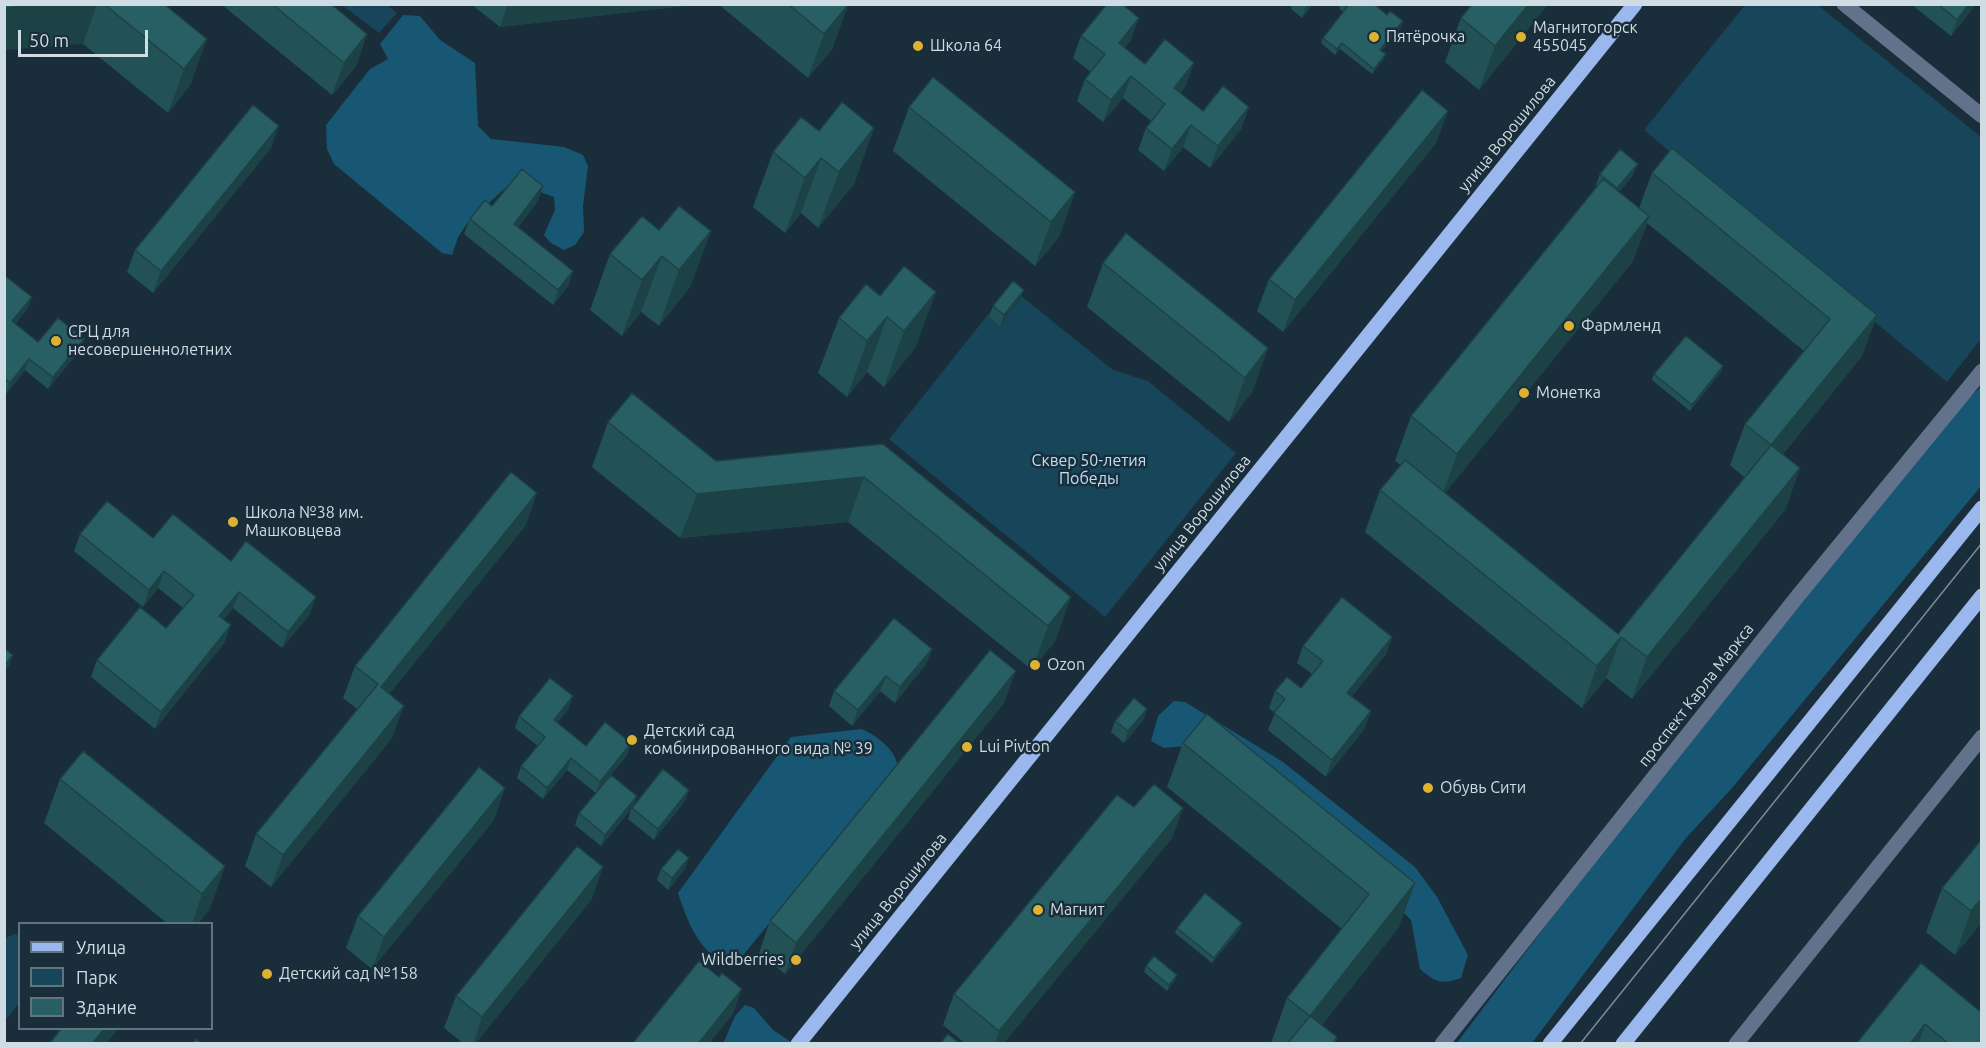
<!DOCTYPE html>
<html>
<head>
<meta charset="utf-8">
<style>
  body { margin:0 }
  #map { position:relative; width:1986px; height:1048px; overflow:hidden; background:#192e3a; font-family:Ubuntu,sans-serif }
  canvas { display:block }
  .frame { position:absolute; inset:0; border:6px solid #d0dce3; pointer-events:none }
  .legend { position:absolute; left:18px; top:922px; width:195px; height:108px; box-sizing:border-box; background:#192e3a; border:2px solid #62747e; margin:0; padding:8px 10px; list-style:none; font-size:18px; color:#d0dce3 }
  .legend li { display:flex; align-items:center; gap:12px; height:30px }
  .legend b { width:30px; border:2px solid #62747e }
  .scale { position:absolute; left:18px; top:30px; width:130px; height:27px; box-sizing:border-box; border:3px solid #d0dce3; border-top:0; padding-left:8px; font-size:18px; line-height:21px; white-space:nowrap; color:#d0dce3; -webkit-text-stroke:4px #192e3a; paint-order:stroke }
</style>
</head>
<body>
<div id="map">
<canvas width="1986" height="1048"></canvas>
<div class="frame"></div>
<ul class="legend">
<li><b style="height:8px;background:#9ab8ed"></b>Улица</li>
<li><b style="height:16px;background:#17455a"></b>Парк</li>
<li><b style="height:16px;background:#285f64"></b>Здание</li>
</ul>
<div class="scale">50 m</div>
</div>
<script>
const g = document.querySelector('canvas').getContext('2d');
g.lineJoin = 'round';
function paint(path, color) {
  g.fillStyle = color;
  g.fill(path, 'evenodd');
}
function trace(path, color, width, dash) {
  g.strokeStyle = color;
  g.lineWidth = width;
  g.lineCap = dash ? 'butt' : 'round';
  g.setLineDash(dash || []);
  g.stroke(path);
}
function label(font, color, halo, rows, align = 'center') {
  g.font = font + ' Ubuntu,sans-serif';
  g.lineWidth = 5;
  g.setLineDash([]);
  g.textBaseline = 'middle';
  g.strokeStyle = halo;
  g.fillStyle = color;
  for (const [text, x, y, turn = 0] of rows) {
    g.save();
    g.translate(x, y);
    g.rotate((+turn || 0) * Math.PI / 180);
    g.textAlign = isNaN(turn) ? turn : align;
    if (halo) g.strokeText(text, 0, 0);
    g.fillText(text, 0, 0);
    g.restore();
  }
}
paint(new Path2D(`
  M342,5H387L397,13L379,33Z
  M1745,5H1818L1981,137V339L1947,382L1644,130Z
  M1010,287L1113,370L1148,381L1236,453L1105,617L889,439Z
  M15,934L19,936V1003L5,1021V938Z`), '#17455a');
paint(new Path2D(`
  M403,15L420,16L440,40L475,63L478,126L491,139L564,147L583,155L588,166L583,206L584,232L575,245L564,250L551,243L544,235L555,210L554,197L512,182L469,221L458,237L452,255L442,253L334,164L327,149L326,125L370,69L388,59L380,44Z
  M1981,387V486L1732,788L1686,838L1532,1043L1456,1044C1620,825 1793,612 1966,400Z
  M1174,701L1185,702L1283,762L1415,867L1437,897L1468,955L1461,978C1442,985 1435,982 1420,969L1411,920L1392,901L1194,745L1164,748L1151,741L1158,716Z
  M862,729C878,737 894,748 898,766L735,965C701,959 688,923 678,893L791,737Z
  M745,1005L754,1008L773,1030L794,1044H723L735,1016Z`), '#185774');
trace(new Path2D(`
  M1844,4L1982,116
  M1442,1044L1797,597L1982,371
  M1736,1044L1982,737`), '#63728b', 15);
trace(new Path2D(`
  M798,1044L1635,4
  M1550,1044L1982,508
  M1623,1044L1982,596`), '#9ab8ed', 15);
trace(new Path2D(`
  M1580,1044L1982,543`), '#7b8b95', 1.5);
paint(new Path2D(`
  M4,4H164L191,84L168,113L83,44Z
  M221,4H331L367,34L356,66L332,95Z
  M471,4H701L500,27Z
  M718,4L848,5L832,49L808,78Z
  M1292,4H1313L1302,18L1291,9Z
  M1341,4H1374L1387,15L1403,21L1401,27L1381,51L1386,54L1383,60L1372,74L1340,49L1335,55L1321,43L1323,38L1343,12L1339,8Z
  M1472,4H1548L1479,90L1445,62L1461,18Z
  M1911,4H1976L1951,36Z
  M1081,36L1131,40L1125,48L1145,64L1186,85L1180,93L1203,111L1249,107L1241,129L1210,168L1183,147L1164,171L1138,150L1146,128L1151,121L1123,98L1103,122L1077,101L1085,79L1091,72L1073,58Z
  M909,107L1075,192L1059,237L1035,266L893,151Z
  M1448,111L1436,143L1283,332L1257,311L1269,279Z
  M874,128L854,184L818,228L801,213L785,233L753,207L773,152L819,131Z
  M271,148L153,293L127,272L135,250Z
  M1652,173L1877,315L1862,356L1783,454L1800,468L1785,510L1632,699L1606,678L1582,708L1365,532L1380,490L1401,465L1395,461L1411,416L1597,186L1596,185L1600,174L1633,175L1619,192L1639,208ZM1647,223L1804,351L1745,424L1730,465L1745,478L1618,634L1445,493L1633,261Z
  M538,201L518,227L573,271L568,286L553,305L464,234L470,219L492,206Z
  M659,230L711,231L690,287L659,326L641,312L622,336L590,310L610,254Z
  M1103,263L1268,348L1252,392L1229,422L1087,307Z
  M4,275L28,308L15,324L38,342L84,339L80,350L48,389L25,370L6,394L4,393Z
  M936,292L915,348L884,387L867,372L847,397L818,373L839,318L880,296Z
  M1020,301L1000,326L989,317L993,306Z
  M1723,366L1721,372L1690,411L1652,380L1654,374Z
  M608,422L716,461L883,444L1071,597L1055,641L1032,670L848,522L680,538L592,467Z
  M526,525L389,694L392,738L271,887L245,866L256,834L357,709L343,698L355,666Z
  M80,534L153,538L231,561L310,614L282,648L233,608L224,619L225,642L155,729L91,677L97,660L166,628L183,608L158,588L143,607L74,551Z
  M1392,637L1386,654L1352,696L1365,728L1326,777L1268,730L1275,713L1269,708L1275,691L1301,688L1312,674L1297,663L1303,646Z
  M932,649L926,664L895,703L880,691L852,726L829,706L834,691Z
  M1004,703L785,974L759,953L770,921Z
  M569,708L557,723L586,746L631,743L627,755L611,775L637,796L633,806L685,801L654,840L628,819L631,809L601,846L575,825L579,813L596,793L567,770L543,799L517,778L521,766L538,746L515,728L519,716Z
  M1147,709L1143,720L1124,743L1111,732L1115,721Z
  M1207,714L1399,927L1322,1025L1337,1037L1335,1044H1272L1271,1043L1287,998L1342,929L1167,787L1183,743Z
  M60,779L225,866L209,910L198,924H168L44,823Z
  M1134,807L1183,808L1172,838L1003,1044H966L943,1025L954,994Z
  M494,820L372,969L346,948L358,916Z
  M1982,839V922L1955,955L1926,932L1942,888Z
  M661,869H685L668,890L657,880Z
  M592,899L475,1044H464L444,1028L456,996Z
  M1242,923L1240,929L1212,963L1175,933L1177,928Z
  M1921,963L1982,1044H1856Z
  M1146,966L1177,975L1175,980L1167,991L1144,972Z`), '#225256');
paint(new Path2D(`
  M43,4H97L83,44L4,50V8Z
  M508,4H701L500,27Z
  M1308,4H1313L1302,18L1306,7Z
  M1529,4H1548L1479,90L1495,46Z
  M1969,4H1976L1951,36L1957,20Z
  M848,5L832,49L808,78L824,34Z
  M1139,18L1131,40L1111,65L1119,43Z
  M1403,21L1401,27L1378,55L1380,50Z
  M367,34L356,66L332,95L344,63Z
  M207,39L191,84L168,113L184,69Z
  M1342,43L1340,49L1335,55L1337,49Z
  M1386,54L1383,60L1372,74L1374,69Z
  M1194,63L1186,85L1166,110L1174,88Z
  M1131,76L1123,98L1103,122L1111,100Z
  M1249,107L1241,129L1210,168L1218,146Z
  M1448,111L1436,143L1283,332L1295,300Z
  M1191,125L1183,147L1164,171L1172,149Z
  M279,126L271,148L153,293L161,271Z
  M874,128L854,184L818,228L839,172Z
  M821,158L801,213L785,233L805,178Z
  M1638,164L1633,175L1613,200L1617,188Z
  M543,186L538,201L508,239L514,224Z
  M1075,192L1059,237L1035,266L1051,222Z
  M1649,216L1633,261L1441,498L1457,454Z
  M711,231L690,287L659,326L679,270Z
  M662,256L641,312L622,336L642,280Z
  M573,271L568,286L553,305L558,290Z
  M1024,290L1020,301L1000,326L1004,315Z
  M936,292L915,348L884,387L904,331Z
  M32,297L28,308L8,333L12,321Z
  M1877,315L1862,356L1756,487L1771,445Z
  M887,317L867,372L847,397L867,341Z
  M84,339L80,350L48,389L53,377Z
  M1268,348L1252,392L1229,422L1245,378Z
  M29,359L25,370L6,394L10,383Z
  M1723,366L1721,372L1690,411L1692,405Z
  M1800,468L1785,510L1632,699L1647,657Z
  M864,477L848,522L680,538L697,494Z
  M537,493L526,525L369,719L381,687Z
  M164,571L158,588L143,607L149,590Z
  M239,592L233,608L213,633L219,616Z
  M316,597L310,614L282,648L288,632Z
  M1071,597L1055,641L1032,670L1048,626Z
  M231,625L225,642L155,729L161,712Z
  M1392,637L1386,654L1341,709L1347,693Z
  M1621,637L1606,678L1582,708L1597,666Z
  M932,649L926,664L895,703L900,687Z
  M13,655L9,666L4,672V666Z
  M1016,671L1004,703L785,974L796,943Z
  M886,676L880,691L852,726L858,710Z
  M573,696L569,708L550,732L554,720Z
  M404,706L392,738L271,887L283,855Z
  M1147,709L1143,720L1124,743L1128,731Z
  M1371,711L1365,728L1326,777L1332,760Z
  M631,743L627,755L596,793L600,782Z
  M571,758L567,770L543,799L547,788Z
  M505,788L494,820L372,969L384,937Z
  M689,790L685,801L654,840L658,829Z
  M637,796L633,807L601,846L605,835Z
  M1183,808L1172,838L1003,1044H995L999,1031Z
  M689,858L685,869L668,890L672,878Z
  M225,866L209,910L198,924H192L202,894Z
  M603,867L592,899L475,1044H473L482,1017Z
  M1415,883L1399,927L1307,1044L1310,1016Z
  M1982,898V922L1955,955L1971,911Z
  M1242,923L1240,929L1212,963L1214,958Z
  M1177,975L1175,980L1167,991L1169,985Z
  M742,989L733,1014L709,1044H698Z
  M1925,1024L1918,1044H1910Z
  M104,1029H118L106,1044H92Z`), '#1c4246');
const building = new Path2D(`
  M4,4H43L4,8Z
  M104,4H164L207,39L184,69Z
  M272,4H331L367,34L344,63Z
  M788,4H848V5L824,34Z
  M1107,4H1122L1139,18L1119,43L1145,64L1165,39L1194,63L1174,88L1203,111L1223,86L1249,107L1218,146L1191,125L1172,149L1146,128L1165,104L1131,76L1111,100L1085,79L1105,54L1081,36Z
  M1344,4H1374L1387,15L1390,11L1403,21L1380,50L1386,54L1374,69L1342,43L1337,49L1323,38L1347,7Z
  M1472,4H1529L1495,46L1461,18Z
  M1938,4H1969L1957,20Z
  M933,77L1075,192L1051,222L909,107Z
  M1422,90L1448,111L1295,300L1269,279Z
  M842,102L874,128L839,172L821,158L805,178L773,152L801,117L819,131Z
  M253,105L279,126L161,271L135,250Z
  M1672,148L1877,315L1771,445L1745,424L1830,319L1652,173Z
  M1620,149L1638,164L1617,188L1600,174Z
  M522,169L543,186L514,224L573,271L558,290L470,219L485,200L492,206Z
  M1603,179L1649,216L1457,454L1411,416Z
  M679,206L711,231L679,270L662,256L642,280L610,254L642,216L659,230Z
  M1126,233L1268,348L1245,378L1103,263Z
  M904,266L936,292L904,331L887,317L867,341L839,318L866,284L880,296Z
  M4,275L32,297L12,321L38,342L58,318L84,339L53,377L29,359L10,383L4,378Z
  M1013,281L1024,290L1004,315L993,306Z
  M1686,336L1723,366L1692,405L1654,374Z
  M632,393L716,461L883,444L1071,597L1048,626L864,477L697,494L608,422Z
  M1771,445L1800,468L1647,657L1621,637L1597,666L1380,490L1405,460L1618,634Z
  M511,472L537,493L381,687L404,706L283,855L256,834L378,684L355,666Z
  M107,501L153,538L173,514L231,561L246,541L316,597L288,632L239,592L219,616L231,625L161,712L97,660L140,607L166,628L194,595L164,571L149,590L80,534Z
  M1342,597L1392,637L1347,693L1371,711L1332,760L1274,713L1285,699L1275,691L1287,677L1301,688L1323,661L1303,646Z
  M894,618L932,649L900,687L886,676L858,710L834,691Z
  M4,648L13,655L4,666Z
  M990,650L1016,671L796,943L770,921Z
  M550,678L573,696L554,720L586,746L605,722L631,743L600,782L571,758L547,788L521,766L545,737L519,716Z
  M1134,698L1147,709L1128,731L1115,721Z
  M1207,714L1415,883L1310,1016L1287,998L1369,894L1183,743Z
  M83,751L225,866L202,894L60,779Z
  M479,767L505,788L384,937L358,916Z
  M663,769L689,790L658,829L632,808Z
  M611,775L637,796L605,835L579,813Z
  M1154,784L1183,808L999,1031L954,994L1117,795L1134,807Z
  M1982,839V898L1971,911L1942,888Z
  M577,846L603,867L482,1017L456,996Z
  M678,849L689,858L672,878L661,869Z
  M1205,893L1242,923L1214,958L1177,928Z
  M1154,956L1177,975L1169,985L1146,966Z
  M699,961L719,977L722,973L742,989L698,1044H632Z
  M1921,963L1982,1013V1044H1949L1925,1024L1910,1044H1856Z
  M1310,1016L1337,1037L1332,1044H1287Z
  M61,1029H104L92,1044H49Z
  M948,1034L960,1044H940Z
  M196,1039L202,1044H192Z`);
paint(building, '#285f64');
trace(building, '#1c4246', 1.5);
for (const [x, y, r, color] of [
  [1374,37,6,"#ddb133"],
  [1521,37,6,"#ddb133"],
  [918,46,6,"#ddb133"],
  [1569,326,6,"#ddb133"],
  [56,341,6,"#ddb133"],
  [1524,393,6,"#ddb133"],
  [233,522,6,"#ddb133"],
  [1035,665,6,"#ddb133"],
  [632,740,6,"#ddb133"],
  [967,747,6,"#ddb133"],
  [1428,788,6,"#ddb133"],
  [1038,910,6,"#ddb133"],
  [796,960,6,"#ddb133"],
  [267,974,6,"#ddb133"]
]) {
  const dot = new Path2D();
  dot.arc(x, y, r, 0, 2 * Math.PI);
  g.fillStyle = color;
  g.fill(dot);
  trace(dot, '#192e3a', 2);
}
label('16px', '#d0dce3', '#192e3a', [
  ["Магнитогорск",1533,28],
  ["455045",1533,46],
  ["Пятёрочка",1386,37],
  ["Школа 64",930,46],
  ["Фармленд",1581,326],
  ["СРЦ для",68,332],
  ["несовершеннолетних",68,350],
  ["Монетка",1536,393],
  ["Школа №38 им.",245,513],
  ["Машковцева",245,531],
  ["Ozon",1047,665],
  ["Детский сад",644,731],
  ["комбинированного вида № 39",644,749],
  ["Lui Pivton",979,747],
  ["Обувь Сити",1440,788],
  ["Магнит",1050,910],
  ["Wildberries",784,960,"right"],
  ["Детский сад №158",279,974]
], 'left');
label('16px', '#d0dce3', '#192e3a', [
  ["улица Ворошилова",1507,134,-51],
  ["улица Ворошилова",1202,513,-51],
  ["проспект Карла Маркса",1696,695,-52],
  ["улица Ворошилова",898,891,-51]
]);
label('16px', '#b9e0f6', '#192e3a', [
  ["Сквер 50-летия",1089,461],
  ["Победы",1089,479]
]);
</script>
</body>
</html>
